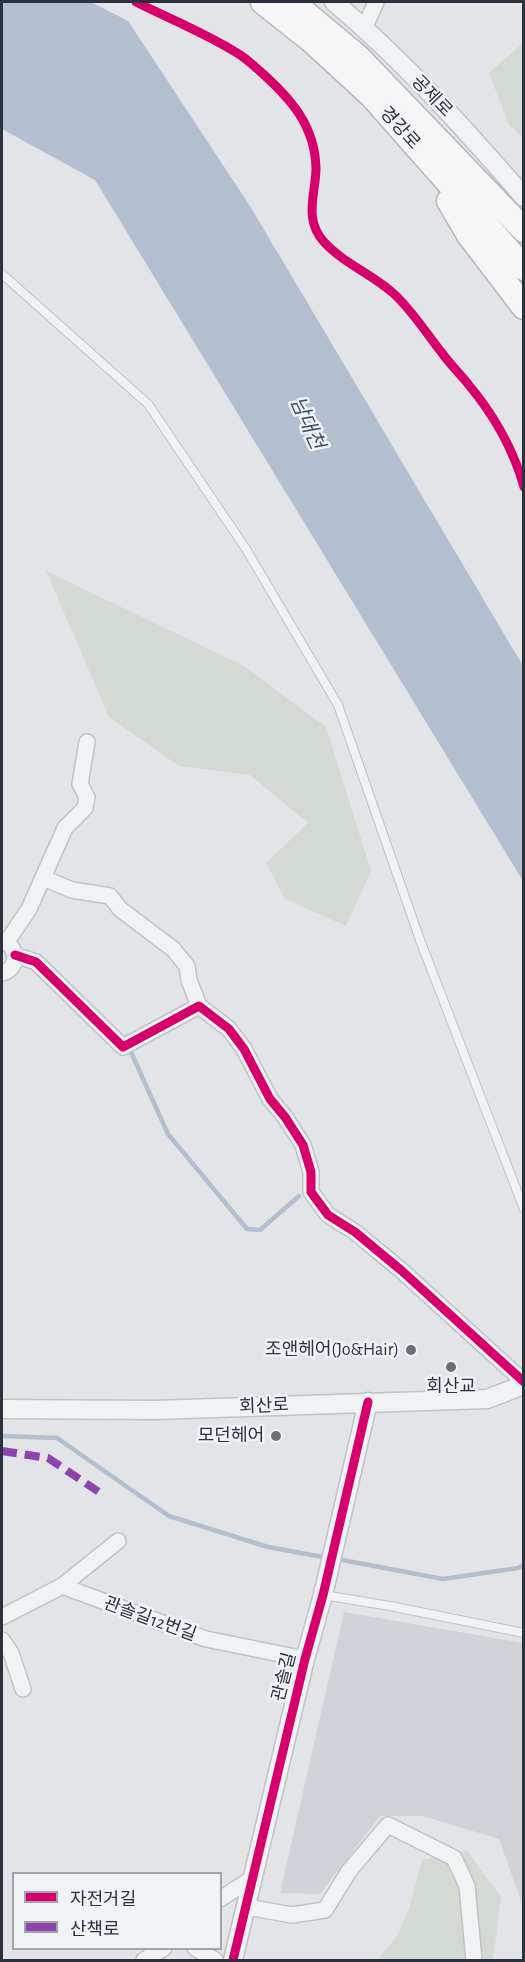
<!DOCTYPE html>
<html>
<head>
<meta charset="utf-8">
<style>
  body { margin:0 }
  #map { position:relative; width:525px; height:1962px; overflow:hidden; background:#e2e4e7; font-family:"Alegreya Sans","Noto Sans KR",sans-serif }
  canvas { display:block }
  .frame { position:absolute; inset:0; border:3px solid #2b313d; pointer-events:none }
  .legend { position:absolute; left:12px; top:1872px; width:210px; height:78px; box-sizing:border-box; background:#f0f2f5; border:2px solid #a1a5ab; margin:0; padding:8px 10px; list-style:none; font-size:18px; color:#2b313d }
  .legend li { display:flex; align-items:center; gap:12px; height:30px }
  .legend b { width:30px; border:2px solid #a1a5ab }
</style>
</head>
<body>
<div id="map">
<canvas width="525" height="1962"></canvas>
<div class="frame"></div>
<ul class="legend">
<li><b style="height:8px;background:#d6006c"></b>자전거길</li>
<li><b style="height:8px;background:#8e44ad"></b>산책로</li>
</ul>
</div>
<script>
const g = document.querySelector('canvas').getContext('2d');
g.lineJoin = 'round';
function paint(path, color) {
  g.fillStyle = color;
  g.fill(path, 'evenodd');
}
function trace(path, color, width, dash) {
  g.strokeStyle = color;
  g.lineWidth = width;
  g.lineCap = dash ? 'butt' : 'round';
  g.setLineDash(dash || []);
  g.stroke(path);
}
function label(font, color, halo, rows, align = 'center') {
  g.font = font + ' "Alegreya Sans","Noto Sans KR",sans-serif';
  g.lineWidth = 5;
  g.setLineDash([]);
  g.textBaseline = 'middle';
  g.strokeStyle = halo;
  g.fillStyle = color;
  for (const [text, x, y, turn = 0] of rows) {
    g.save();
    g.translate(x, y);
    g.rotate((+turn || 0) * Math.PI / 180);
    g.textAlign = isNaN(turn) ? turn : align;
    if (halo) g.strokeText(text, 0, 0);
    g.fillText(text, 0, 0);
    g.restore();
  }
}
paint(new Path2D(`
  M344,1612L523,1643V1906L499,1839L423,1816H380L320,1894L280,1893Z`), '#d1d3d9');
paint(new Path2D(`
  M523,43V137L509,125L489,73Z
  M46,571L244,666L326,727L371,871L346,926L285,899L266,863L308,823L250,775L179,766L109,717Z
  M467,1851L501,1897L493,1960H378L398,1934L410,1906L422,1860Z`), '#d2dad3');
paint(new Path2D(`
  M2,2H91L128,21L250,206L523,666V881L95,180L2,129Z`), '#b3bfce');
trace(new Path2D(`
  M130,1050L168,1134L247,1229L260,1230L299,1196
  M2,1436L57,1438L169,1516L268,1547L328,1558
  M337,1559L443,1579L518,1568L524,1565`), '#b3bfce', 4.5);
const service = new Path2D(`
  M2,274L148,404L246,549L338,705L420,940L524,1209
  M323,1595L390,1606L524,1633`);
const minor = new Path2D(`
  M365,27L376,2
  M43,878L72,890L110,896L120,909L173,949L187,966L189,980L199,1006
  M6,943L29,909L65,828L85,808L87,797L80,784L87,742
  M15,955L36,962L123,1047L199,1006L229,1029L244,1049L270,1099L285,1117L303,1145L311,1172V1192L328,1215L355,1232L402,1271L524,1382
  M2,973C14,970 18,959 12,948
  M62,1586L118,1541
  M2,1617L62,1586L206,1639L305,1659
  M2,1640L11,1653L23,1689
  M220,1899L253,1878
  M247,1907L292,1915L325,1910L349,1871L388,1825L454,1858L467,1886L474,1960
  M195,1948L215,1960
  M144,1960L164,1948`);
const tertiary = new Path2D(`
  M334,2C403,60 464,128 524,197
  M2,1409L155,1410L487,1399L524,1385
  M233,1960L305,1659L323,1595L368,1402`);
const trunk = new Path2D(`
  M263,2L311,40L372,96L524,268
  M292,2L358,57L524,230
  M449,201L469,235L524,307`);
trace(service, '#c0c2c5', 10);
trace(minor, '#c0c2c5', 18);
trace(tertiary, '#c0c2c5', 21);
trace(trunk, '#b4b7ba', 27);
trace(service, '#f1f2f3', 8);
trace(minor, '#f1f2f3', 15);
trace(tertiary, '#f1f2f3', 18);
trace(trunk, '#f6f6f6', 24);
trace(new Path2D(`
  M2,1451L48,1458L99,1492`), '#8e44ad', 8, [15, 8]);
trace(new Path2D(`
  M136,2C170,19 205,33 237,53C246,58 254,66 262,73C291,99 315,126 316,168C316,193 303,219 324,242C343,263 372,274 393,293C412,310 426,333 442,353C450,364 459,373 468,384C494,415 513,448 524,487
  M15,955L36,962L123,1047L199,1006L229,1029L244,1049L270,1099L285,1117L303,1145L311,1172V1192L328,1215L355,1232L402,1271L524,1382
  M233,1960L305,1659L323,1595L368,1402`), '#d6006c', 9);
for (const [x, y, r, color] of [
  [411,1350,6,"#6b7078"],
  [451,1367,6,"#6b7078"],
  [276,1436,6,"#6b7078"]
]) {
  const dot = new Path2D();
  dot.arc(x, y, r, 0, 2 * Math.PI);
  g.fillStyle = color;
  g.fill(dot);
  trace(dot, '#f0f2f5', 2);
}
label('18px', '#2b313d', '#f0f2f5', [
  ["공제로",432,96,46],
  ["경강로",400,128,48],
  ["회산로",264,1406,-2],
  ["관솔길12번길",150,1619,20],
  ["관솔길",284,1677,-76]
]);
label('18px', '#2b313d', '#f0f2f5', [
  ["조앤헤어(Jo&Hair)",399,1350],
  ["회산교",451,1387,"center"],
  ["모던헤어",264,1436]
], 'right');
label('italic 20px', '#394e6d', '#f0f2f5', [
  ["남대천",307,423,66]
]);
</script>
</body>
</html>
